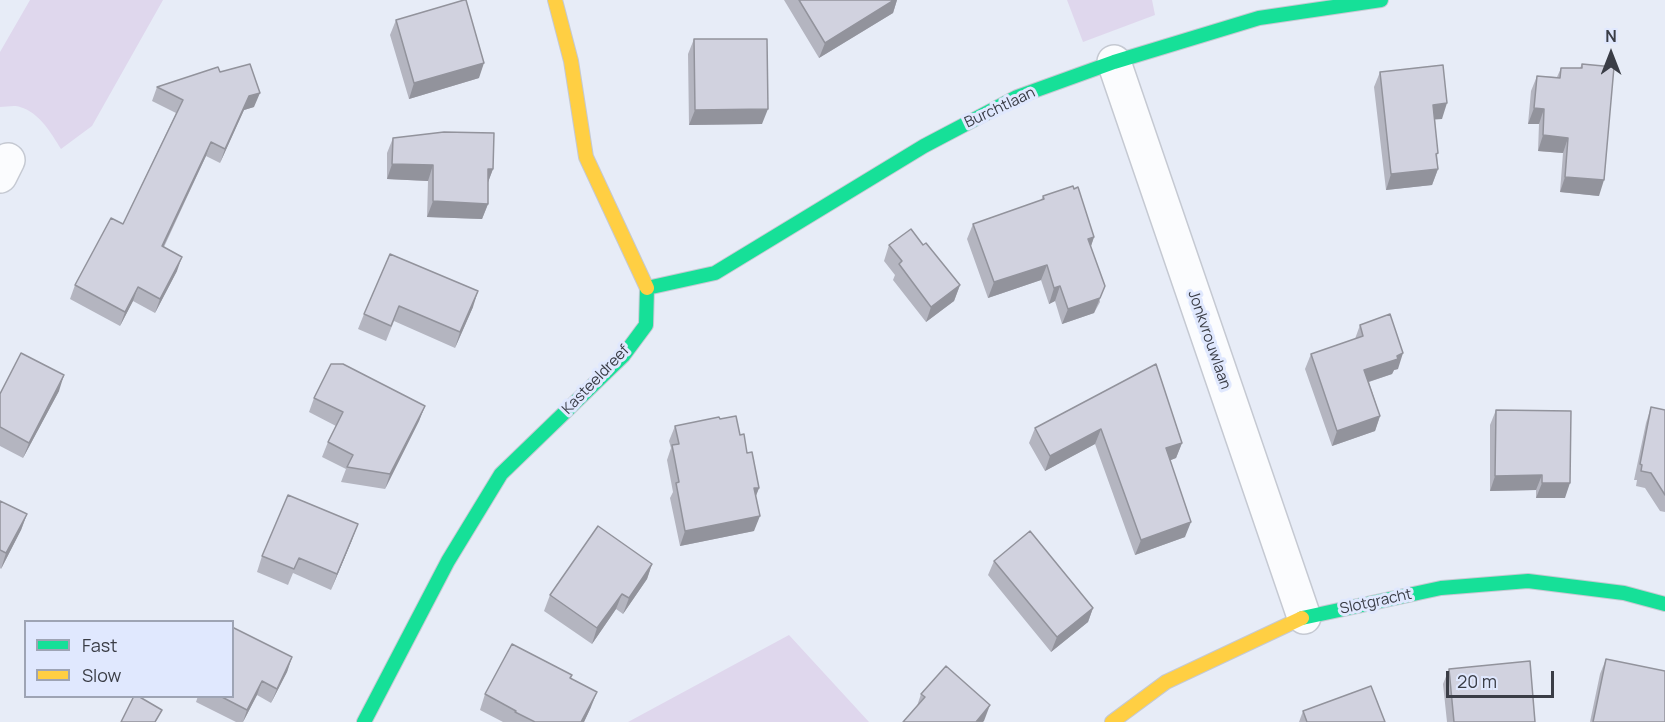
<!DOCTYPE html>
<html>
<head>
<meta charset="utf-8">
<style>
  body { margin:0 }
  #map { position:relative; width:1665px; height:722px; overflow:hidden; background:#e7ecf7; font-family:Manrope,sans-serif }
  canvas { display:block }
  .legend { position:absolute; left:24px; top:620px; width:210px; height:78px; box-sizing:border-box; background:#e0e8fe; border:2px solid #9ea4b4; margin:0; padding:8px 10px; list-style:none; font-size:18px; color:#3a3d46 }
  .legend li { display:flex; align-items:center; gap:12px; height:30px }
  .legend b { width:30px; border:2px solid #9ea4b4 }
  .north { position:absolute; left:1581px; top:24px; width:60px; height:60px; -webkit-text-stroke:4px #e0e8fe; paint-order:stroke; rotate:0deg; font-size:16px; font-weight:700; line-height:24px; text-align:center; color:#3a3d46 }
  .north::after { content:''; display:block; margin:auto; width:21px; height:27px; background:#3a3d46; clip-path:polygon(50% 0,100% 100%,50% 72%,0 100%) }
  .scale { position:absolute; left:1446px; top:671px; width:108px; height:27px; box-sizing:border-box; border:3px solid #3a3d46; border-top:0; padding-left:8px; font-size:18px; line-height:21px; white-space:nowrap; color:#3a3d46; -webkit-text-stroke:4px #e0e8fe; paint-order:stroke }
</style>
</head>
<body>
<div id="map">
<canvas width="1665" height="722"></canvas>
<ul class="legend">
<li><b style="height:8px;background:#16e098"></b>Fast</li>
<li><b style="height:8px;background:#ffcf43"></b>Slow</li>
</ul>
<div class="north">N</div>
<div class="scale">20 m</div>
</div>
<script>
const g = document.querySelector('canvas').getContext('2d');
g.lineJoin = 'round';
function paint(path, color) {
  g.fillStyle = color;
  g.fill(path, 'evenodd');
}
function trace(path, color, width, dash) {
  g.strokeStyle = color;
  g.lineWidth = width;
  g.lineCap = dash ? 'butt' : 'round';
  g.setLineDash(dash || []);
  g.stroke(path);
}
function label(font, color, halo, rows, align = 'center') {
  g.font = font + ' Manrope,sans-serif';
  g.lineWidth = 6;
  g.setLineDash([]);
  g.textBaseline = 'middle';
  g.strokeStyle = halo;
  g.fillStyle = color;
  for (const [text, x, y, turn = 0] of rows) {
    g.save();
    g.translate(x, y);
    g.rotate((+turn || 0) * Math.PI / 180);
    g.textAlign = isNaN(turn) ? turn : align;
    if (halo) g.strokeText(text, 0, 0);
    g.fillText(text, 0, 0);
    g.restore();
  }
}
paint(new Path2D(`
  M30,0H163L92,126L61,149C51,133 40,113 20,107C15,105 6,107 0,107V52Z
  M1067,0H1152L1155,15L1083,42Z
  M789,635L869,722H628Z`), '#dfd7ed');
const street = new Path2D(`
  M1114,62L1304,617
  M0,176L8,160`);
const fast = new Path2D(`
  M647,288L715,273L924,146L1017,97L1114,62L1259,18L1381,0
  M1302,618L1441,588L1528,581L1624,593L1665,604
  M364,722L448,561L501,474L623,356L646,325L647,288`);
const slow = new Path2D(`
  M555,0L571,61L586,157L647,288
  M1112,722L1166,682L1302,618`);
trace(street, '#c5c9d2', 36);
trace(fast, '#c5c9d2', 16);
trace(slow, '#c5c9d2', 16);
trace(street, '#fbfcfe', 33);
trace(fast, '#16e098', 14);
trace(slow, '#ffcf43', 14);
paint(new Path2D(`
  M784,0H897L893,13L819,58Z
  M396,20L479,78L409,99L390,35Z
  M694,39L762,124L689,125L688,54Z
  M1582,64L1599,196L1560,192L1563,153L1538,151L1539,124H1528L1531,91L1537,76L1557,77L1561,68H1580Z
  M220,72L254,107L244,110L220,163L206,156L164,247L177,271L155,313L133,301L120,326L70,299L75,285L123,224L176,113L152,101L157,87Z
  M1380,72L1442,119H1435L1438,169L1432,185L1386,190L1374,87Z
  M393,138L493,169L488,182V204L482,219L427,217L428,181L387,179V153Z
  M1043,196L1094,237L1091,246L1100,302L1094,313L1062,324L1055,301L1049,304L1041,280L988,298L967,239L973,224L1041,200Z
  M889,245H923L960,285L954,301L926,322L893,280L895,275L884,261Z
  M390,254L473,307L455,348L394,321L386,341L358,329L364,314Z
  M1360,325L1398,369L1394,370L1392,374L1369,382L1380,416L1375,431L1332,446L1305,369L1311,354L1355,339Z
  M1156,364L1182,443L1176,458L1170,460L1185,537L1135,555L1095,444L1045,471L1029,443L1035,428Z
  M59,391L23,458L0,446V394Z
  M314,398L425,406L419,421L385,489L341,482L346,469L322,457L328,442L336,426L309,412Z
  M1651,407L1665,410V512L1660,511L1645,488L1636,486L1637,480H1634L1646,423Z
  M1496,410L1565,498H1536V490L1490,491V425Z
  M720,419L740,435L747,453L759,488L756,496L754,531L680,546L670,498L673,492L667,460L671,448L669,441L675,426Z
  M0,501L27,514L21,530L1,569L0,568Z
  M352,540L331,590L293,573L288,585L257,572L262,556Z
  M994,561L1093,608L1088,622L1051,652L988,575Z
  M652,564L647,579L623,614L616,609L592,644L544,611L550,595Z
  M292,657L287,672L271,703L257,695L243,722H236L196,702L198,696H232Z
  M1606,659L1665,722H1590L1600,674Z
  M1449,669L1535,722H1447L1443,684Z
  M572,675L570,679L591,707L584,722H503L480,710L485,694Z
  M921,694L984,721L917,706Z
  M1303,711L1385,722H1299Z`), '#b4b5c0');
paint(new Path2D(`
  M894,0H897L893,13L819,58L825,43Z
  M484,63L479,78L409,99L414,83Z
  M260,93L254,107L244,110L220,163L225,149L249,96Z
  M1447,103L1442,119L1428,120L1433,105Z
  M1534,108L1544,109L1539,124H1528Z
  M768,109L762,124L689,125L695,110Z
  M1543,135L1568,138L1563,153L1538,151Z
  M211,142L206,156L157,260L162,246Z
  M392,164L433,165L428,181L387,179Z
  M488,169H493L487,185Z
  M1438,169L1432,185L1386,190L1391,174Z
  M1565,177L1604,180L1599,196L1560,192Z
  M433,201L488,204L482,219L427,217Z
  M1094,237L1089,252L1088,239Z
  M182,257L177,271L155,313L160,299Z
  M1047,265L1041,280L988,298L994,282Z
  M960,285L954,301L926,322L931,307Z
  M1060,286L1055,301L1049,304L1054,288Z
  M1105,286L1094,313L1062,324L1068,309Z
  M138,287L133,301L120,326L125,312Z
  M478,291L473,307L455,348L460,332Z
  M1403,353L1398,369L1394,370L1392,374L1359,385L1364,370Z
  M64,375L59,391L23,458L29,443Z
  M425,406L419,421L385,489L390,474Z
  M1380,416L1375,431L1332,446L1337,431Z
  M1101,429L1095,444L1045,471L1050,456Z
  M1182,443L1176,458L1161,464L1166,448Z
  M1542,475L1536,490L1490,491L1495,476Z
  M1542,483H1570L1565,498H1536Z
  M754,488H759L753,503Z
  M27,514L21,530L1,569L6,553Z
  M760,516L754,531L680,546L685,531Z
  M1191,522L1185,537L1135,555L1141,540Z
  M358,524L352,540L331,590L337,574Z
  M652,564L647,579L623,614L629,598Z
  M622,594L616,609L592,644L597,628Z
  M1093,608L1088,622L1051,652L1057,637Z
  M292,657L287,672L271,703L277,689Z
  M262,681L257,695L243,722L247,710Z
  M597,692L591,707L584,722H581Z
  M990,705L984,721L983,722H976Z`), '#92939c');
const building = new Path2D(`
  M464,0H466L484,63L414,83L396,20Z
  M799,0H894L825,43Z
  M694,39H767L768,109L695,110Z
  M250,64L260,93L249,96L225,149L211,142L162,246L182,257L160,299L138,287L125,312L75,285L111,218L123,224L183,100L157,87L218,67L220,72Z
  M1582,64L1614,67L1604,180L1565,177L1568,138L1543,135L1544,109L1534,108L1537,76L1560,78L1561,68H1582Z
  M1443,65L1447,103L1433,105L1438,153L1436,154L1438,169L1391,174L1380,72Z
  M444,132L494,133L493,169H488V204L433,201V165L392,164L393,138Z
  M1073,186L1074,189L1078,187L1094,237L1088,239L1105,286L1100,298L1068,309L1060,286L1054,288L1047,265L994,282L973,224L1044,199L1043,196Z
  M911,229L923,245L926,243L960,285L931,307L899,264L902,261L889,245Z
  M390,254L478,291L460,332L399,306L391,326L364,314Z
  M1390,314L1403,353L1397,356L1398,359L1364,370L1380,416L1337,431L1311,354L1363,336L1360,325Z
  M21,353L64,375L29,443L0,427V394Z
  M331,364H343L425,406L390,474L347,467L353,455L328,442L343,412L314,398Z
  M1156,364L1182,443L1166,448L1191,522L1141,540L1101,429L1050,456L1035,428Z
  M1651,407L1665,410V495L1651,473L1641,471L1642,465L1640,464Z
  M1496,410L1571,411L1570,483H1542V475L1495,476Z
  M736,416L740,435L744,434L747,453L752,452L759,488H754L760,516L685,531L676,483L679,482L672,445L679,444L675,426L719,417L720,419Z
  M288,495L358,524L337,574L299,558L294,569L262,556Z
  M0,501L27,514L6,553L0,550Z
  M598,526L652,564L629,598L622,594L597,628L550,595Z
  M1030,531L1093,608L1057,637L994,561Z
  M232,627L292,657L277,689L262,681L247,710L220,696H232Z
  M512,644L572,675L570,678L597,692L581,722H535L515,712L516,711L485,694Z
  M1606,659L1665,671V722H1593Z
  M1530,661L1535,722H1454L1449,669Z
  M946,666L990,705L976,722H903L925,697L921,694Z
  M1371,686L1385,722H1307L1303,711Z
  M134,696H138L162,710L155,722H121Z`);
paint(building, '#d1d2df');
trace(building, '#92939c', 1.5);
label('15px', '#3a3d46', '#e0e8fe', [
  ["Burchtlaan",1000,108,-25],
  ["Jonkvrouwlaan",1209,340,71],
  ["Kasteeldreef",596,380,-46],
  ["Slotgracht",1376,602,-12]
]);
</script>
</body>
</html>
